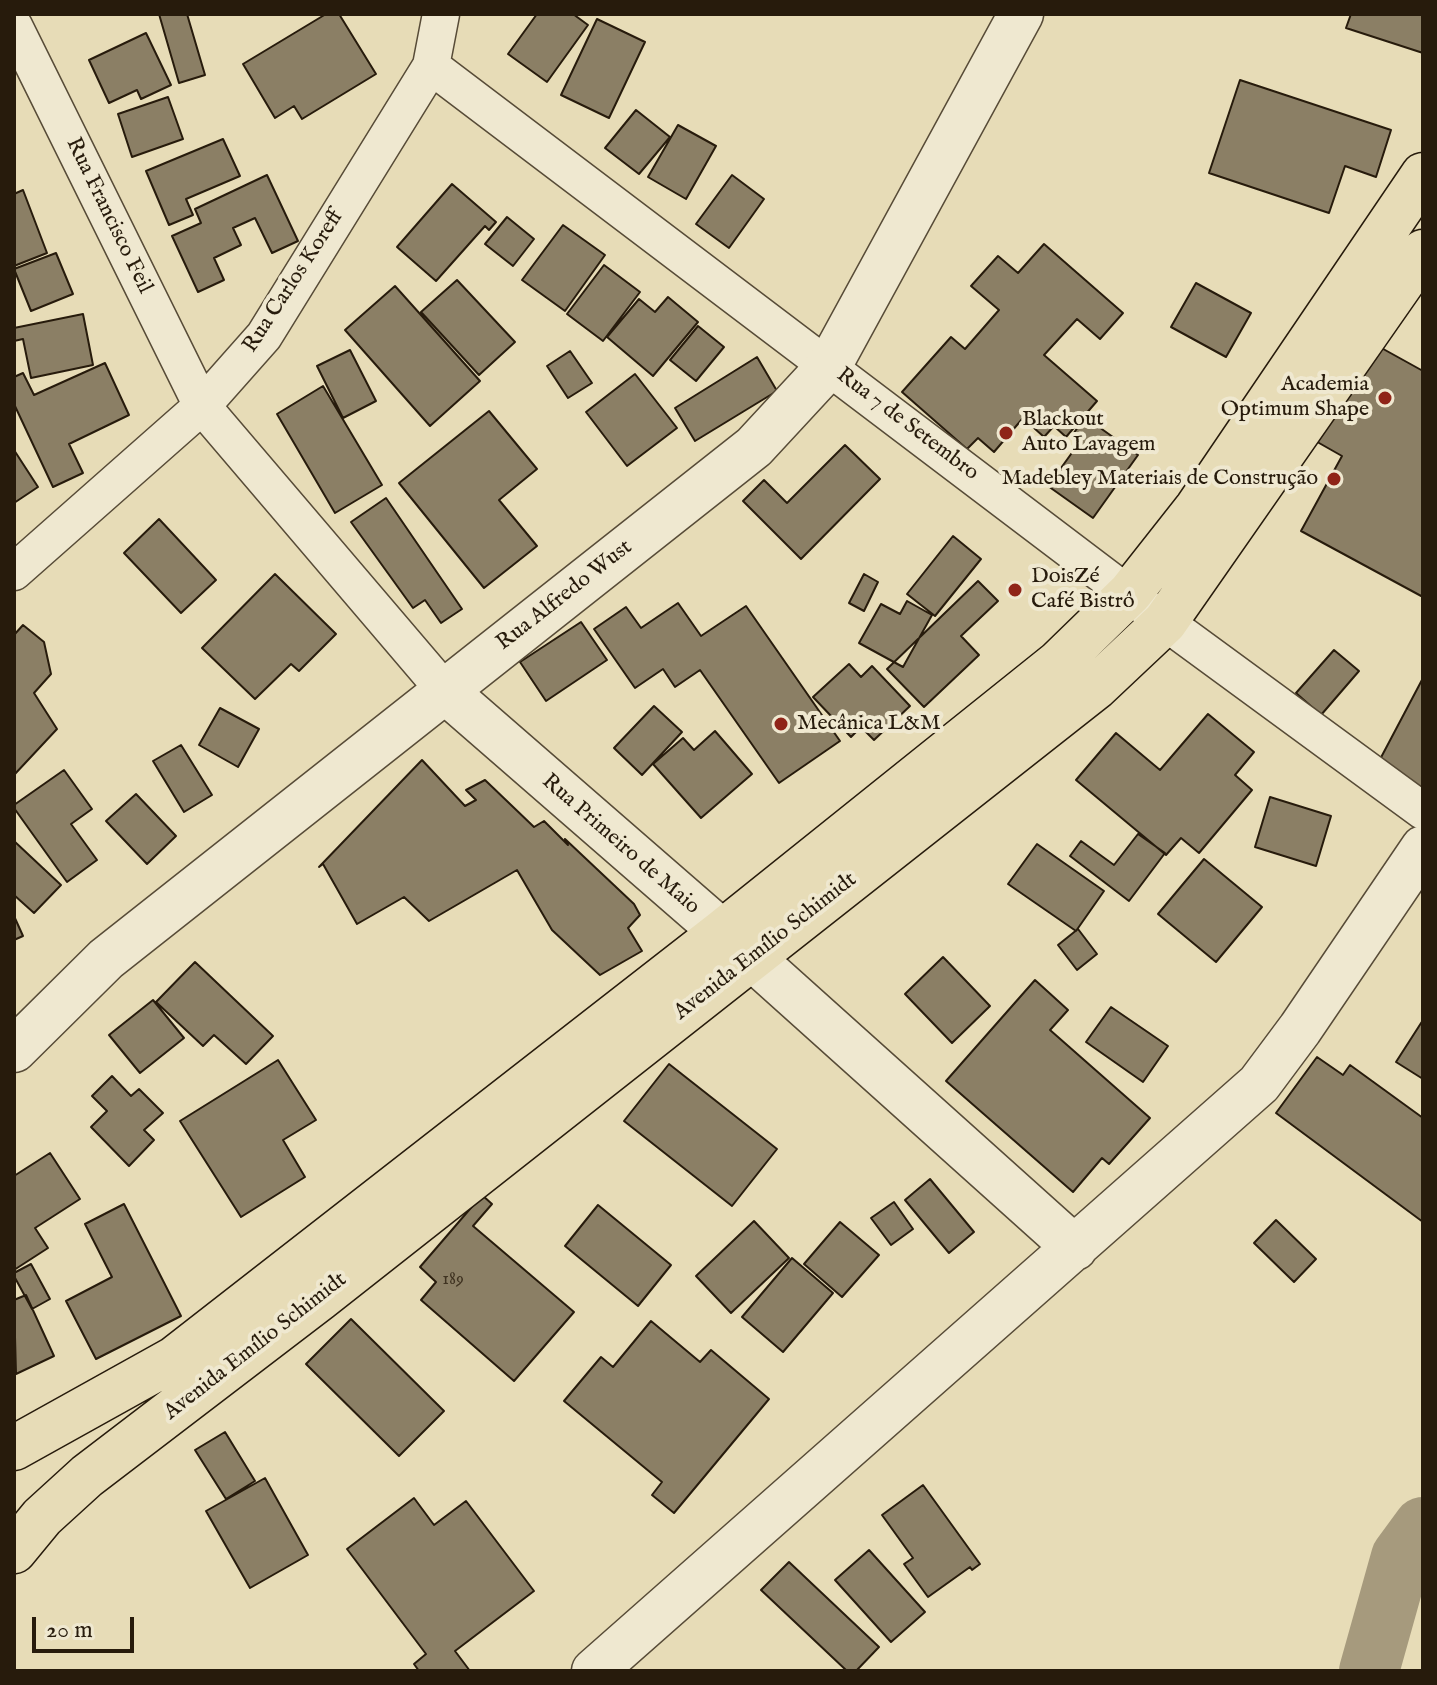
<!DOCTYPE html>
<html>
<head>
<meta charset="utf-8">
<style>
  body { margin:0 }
  #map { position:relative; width:1437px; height:1685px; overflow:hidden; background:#e7dcb7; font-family:"IM FELL English",serif }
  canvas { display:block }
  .frame { position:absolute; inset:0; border:16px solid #271b0c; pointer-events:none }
  .scale { position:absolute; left:32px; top:1617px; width:102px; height:36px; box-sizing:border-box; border:4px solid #271b0c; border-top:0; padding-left:10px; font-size:24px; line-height:28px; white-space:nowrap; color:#271b0c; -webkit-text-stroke:6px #efe8d0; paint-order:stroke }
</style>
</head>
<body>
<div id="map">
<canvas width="1437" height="1685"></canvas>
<div class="frame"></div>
<div class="scale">20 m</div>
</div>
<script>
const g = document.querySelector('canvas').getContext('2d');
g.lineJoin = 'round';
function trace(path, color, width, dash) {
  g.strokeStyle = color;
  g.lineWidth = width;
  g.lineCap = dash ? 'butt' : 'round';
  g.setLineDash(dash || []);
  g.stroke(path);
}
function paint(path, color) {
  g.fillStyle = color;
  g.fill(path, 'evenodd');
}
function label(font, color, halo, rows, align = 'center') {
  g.font = font + ' "IM FELL English",serif';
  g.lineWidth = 8;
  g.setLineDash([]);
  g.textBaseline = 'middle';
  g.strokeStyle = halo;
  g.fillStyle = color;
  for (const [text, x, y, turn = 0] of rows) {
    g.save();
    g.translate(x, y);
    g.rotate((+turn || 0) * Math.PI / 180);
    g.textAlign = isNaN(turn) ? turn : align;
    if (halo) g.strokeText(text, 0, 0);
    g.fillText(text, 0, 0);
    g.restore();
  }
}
trace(new Path2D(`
  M1369,1671L1401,1557L1423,1527`), '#a69a7d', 60);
const building = new Path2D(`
  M159,14H187L205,75L179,83Z
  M326,14H339L376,74L302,119L294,106L275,118L243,64Z
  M537,14H573L588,25L547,82L508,54Z
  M1351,14H1423V53L1346,28Z
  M597,19L645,42L609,118L561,95Z
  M146,33L171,85L141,99L137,90L109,103L89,60Z
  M1240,80L1391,130L1376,177L1345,166L1329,213L1209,173Z
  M168,97L183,139L132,157L118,114Z
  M636,110L670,137L639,174L605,148Z
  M678,125L716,146L686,199L648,177Z
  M223,139L240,176L186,199L193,215L169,225L146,171Z
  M267,175L298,241L272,253L255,218L233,228L241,245L214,258L224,280L198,292L172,236L201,223L195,209Z
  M732,175L764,199L729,248L696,224Z
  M452,184L496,222L489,230L485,226L436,281L397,247Z
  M23,190L47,253L14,266V194Z
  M507,217L534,239L513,266L485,244Z
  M563,225L605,255L565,311L522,280Z
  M1044,244L1123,313L1100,339L1077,319L1044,355L1097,401L1066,437L1054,426L1044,437L1023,418L994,452L978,438L967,449L902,392L951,337L965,349L999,310L971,286L998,256L1018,273Z
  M56,253L73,294L31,311L14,269Z
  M604,265L640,292L603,341L567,314Z
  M457,280L515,342L479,375L421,312Z
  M1196,283L1251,313L1226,357L1171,327Z
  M395,286L480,381L430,426L345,330Z
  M668,297L698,322L653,376L607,337L639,299L655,312Z
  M83,314L93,365L31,378L23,339L14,341V328Z
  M698,326L724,347L696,381L670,360Z
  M1367,340L1423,371V597L1301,531L1342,456L1312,439Z
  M350,350L376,401L343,418L317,366Z
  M570,351L592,383L568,398L547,366Z
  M757,357L777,391L695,441L675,408Z
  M105,363L129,415L69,444L83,473L53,487L14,404V377L23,373L34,395Z
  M635,374L677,428L627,466L586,412Z
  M323,386L382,485L335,513L277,414Z
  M489,411L537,469L499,500L537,546L484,588L399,483Z
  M1085,417L1138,455L1093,518L1048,486L1079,443L1071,437Z
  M845,445L880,479L801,559L743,501L764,480L787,503Z
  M14,450L38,487L14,503Z
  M386,498L462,609L441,623L425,600L413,608L351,522Z
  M159,519L216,580L181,613L124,553Z
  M953,536L981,559L935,616L907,594Z
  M275,574L336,634L299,671L291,664L255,699L202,648Z
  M864,574L878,582L864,611L849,603Z
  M978,581L998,601L961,636L979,655L924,707L887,669Z
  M907,601L932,615L903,667L859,643L881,604L900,614Z
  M678,603L701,636L746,606L840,741L779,783L700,670L675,687L663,669L635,688L594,629L626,607L641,628Z
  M581,622L607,660L546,701L520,662Z
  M23,625L44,642L51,674L34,693L57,729L14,775V635Z
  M1334,650L1359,671L1321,715L1296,693Z
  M849,664L861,677L872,666L910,706L874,740L861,727L851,737L813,697Z
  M1423,678V783L1421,788L1377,765Z
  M654,706L682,732L642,775L614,748Z
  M220,708L259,729L238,767L199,745Z
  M1208,714L1254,752L1235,775L1252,790L1199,853L1181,838L1166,855L1076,780L1116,733L1160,770Z
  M715,731L752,774L701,818L653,764L683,738L694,750Z
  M181,745L212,795L184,812L153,761Z
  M422,760L465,806L476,800L466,790L485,780L534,827L544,821L568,845L565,839L634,904L640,915L628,928L642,951L600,975L552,930L517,870L429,921L404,897L357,924L323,864L319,867Z
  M64,770L92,809L71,824L97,860L67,882L14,808V805Z
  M136,794L176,836L147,864L106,821Z
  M1270,797L1331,816L1316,866L1255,847Z
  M1138,834L1165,853L1129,901L1070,856L1081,841L1114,865Z
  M14,841L61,885L34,913L14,895Z
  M1037,844L1104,891L1076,931L1008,884Z
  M1204,859L1262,907L1216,962L1158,914Z
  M14,916L23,936L14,940Z
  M1078,929L1097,954L1077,970L1058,945Z
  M943,957L990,1006L952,1043L905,994Z
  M195,962L273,1036L246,1064L214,1035L203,1046L156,1002Z
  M1035,980L1068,1010L1050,1030L1150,1118L1109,1164L1102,1158L1073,1192L946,1081Z
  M153,1000L184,1038L140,1073L109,1035Z
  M1111,1007L1168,1046L1143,1082L1086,1042Z
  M1423,1020V1079L1396,1062Z
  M1317,1057L1343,1075L1350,1065L1423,1118V1222L1276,1113Z
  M278,1060L316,1120L283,1140L305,1177L241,1217L180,1121Z
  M669,1064L777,1149L732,1206L624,1121Z
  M112,1076L131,1096L139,1089L163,1113L144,1130L154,1140L129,1166L91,1127L107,1111L92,1096Z
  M50,1153L80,1199L35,1228L48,1248L14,1270V1176Z
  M930,1179L974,1232L949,1253L905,1200Z
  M482,1195L492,1204L473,1226L574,1312L514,1381L421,1300L436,1282L420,1267Z
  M894,1202L913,1229L891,1245L871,1218Z
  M124,1204L181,1316L96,1359L66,1301L112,1277L85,1224Z
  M598,1205L671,1265L638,1306L565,1246Z
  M1276,1220L1316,1259L1294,1282L1254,1243Z
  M754,1221L789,1258L731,1313L696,1276Z
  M840,1222L879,1255L842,1297L804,1264Z
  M792,1258L833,1293L783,1352L742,1317Z
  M31,1264L50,1299L32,1309L14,1276V1273Z
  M26,1295L54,1356L16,1374L14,1300Z
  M351,1319L444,1411L399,1456L306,1364Z
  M651,1321L700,1362L711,1350L769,1399L674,1513L652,1495L662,1482L564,1401L601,1357L613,1367Z
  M225,1432L255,1481L226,1499L195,1450Z
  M265,1478L308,1555L250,1588L206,1511Z
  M923,1485L980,1564L972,1570L970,1567L928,1597L904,1564L913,1558L882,1515Z
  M414,1498L434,1525L466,1501L534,1591L455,1651L470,1671H419L414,1664L426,1654L347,1549Z
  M869,1550L925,1612L891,1642L835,1580Z
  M789,1562L879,1647L856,1671H847L761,1590Z`);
paint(building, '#8b7f65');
trace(building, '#271b0c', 2);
const minor = new Path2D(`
  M14,26L202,406L445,691
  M431,66L1165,622L1423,811
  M14,572L202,406L264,336L431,66L441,14`);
const tertiary = new Path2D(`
  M445,691L752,958L1075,1248
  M14,1050L106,959L754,447L829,366L1021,14
  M594,1671L1259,1084L1300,1029L1423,848`);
const primary = new Path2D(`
  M14,1448L174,1359L721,933L1058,663L1130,593L1197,508L1423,175
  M14,1551L42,1517L87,1476L320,1298L1096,687L1165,622L1423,252`);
trace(minor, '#574b37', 39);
trace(tertiary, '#574b37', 47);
trace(primary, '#271b0c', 47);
trace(minor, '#efe8d0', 36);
trace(tertiary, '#efe8d0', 44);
trace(primary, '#e7dcb7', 44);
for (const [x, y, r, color] of [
  [1385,398,8,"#8f2418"],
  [1006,433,8,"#8f2418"],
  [1334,479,8,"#8f2418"],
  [1015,590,8,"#8f2418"],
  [781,724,8,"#8f2418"]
]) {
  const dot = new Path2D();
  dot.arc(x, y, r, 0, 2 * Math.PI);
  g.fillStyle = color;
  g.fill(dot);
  trace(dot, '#efe8d0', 3);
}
label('18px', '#403422', null, [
  ["189",453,1280]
]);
label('22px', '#271b0c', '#efe8d0', [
  ["Rua Francisco Feil",108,216,64],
  ["Rua Carlos Koreff",294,282,-57],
  ["Rua 7 de Setembro",907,425,37],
  ["Rua Alfredo Wust",565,596,-38],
  ["Rua Primeiro de Maio",620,845,41],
  ["Avenida Emílio Schimidt",766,947,-38],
  ["Avenida Emílio Schimidt",256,1347,-38]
]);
label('22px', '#271b0c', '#efe8d0', [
  ["Academia",1369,385,"right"],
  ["Optimum Shape",1369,410,"right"],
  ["Blackout",1022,420],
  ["Auto Lavagem",1022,445],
  ["Madebley Materiais de Construção",1318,479,"right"],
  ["DoisZé",1031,577],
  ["Café Bistrô",1031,602],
  ["Mecânica L&M",797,724]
], 'left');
</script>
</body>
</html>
